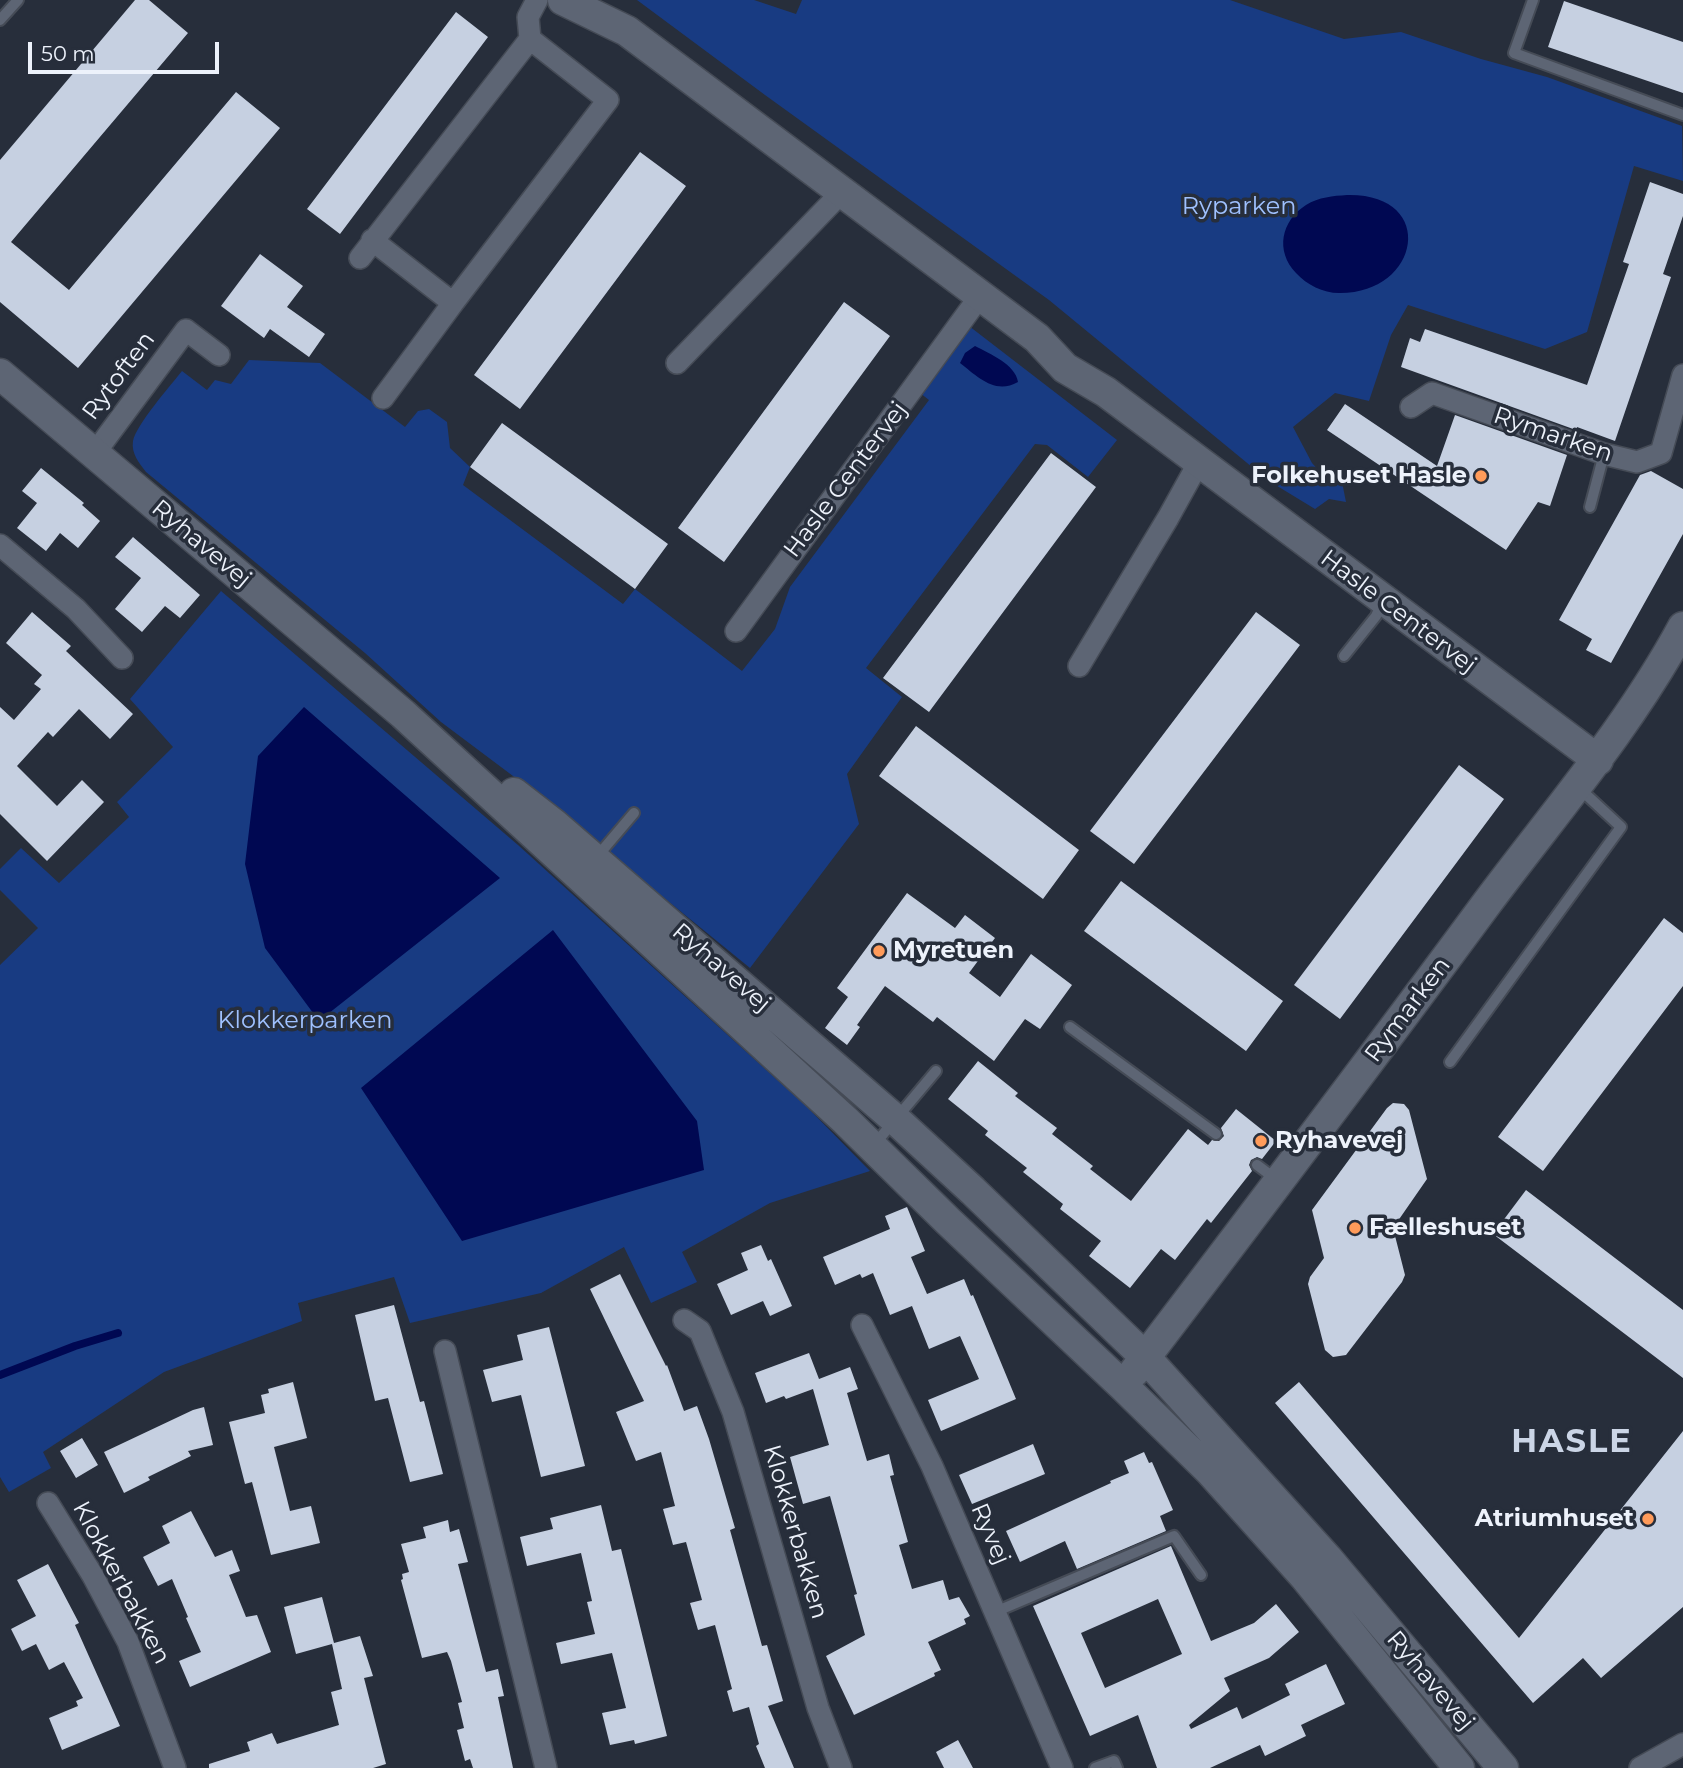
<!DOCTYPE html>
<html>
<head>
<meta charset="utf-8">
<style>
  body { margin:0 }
  #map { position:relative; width:1683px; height:1768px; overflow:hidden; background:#272e3b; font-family:Montserrat,sans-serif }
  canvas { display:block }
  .scale { position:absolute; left:28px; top:42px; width:191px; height:32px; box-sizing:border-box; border:4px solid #edf2fb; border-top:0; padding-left:9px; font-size:21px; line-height:24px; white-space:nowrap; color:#edf2fb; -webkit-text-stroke:5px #272e3b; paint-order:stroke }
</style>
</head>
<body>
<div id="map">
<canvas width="1683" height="1768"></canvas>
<div class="scale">50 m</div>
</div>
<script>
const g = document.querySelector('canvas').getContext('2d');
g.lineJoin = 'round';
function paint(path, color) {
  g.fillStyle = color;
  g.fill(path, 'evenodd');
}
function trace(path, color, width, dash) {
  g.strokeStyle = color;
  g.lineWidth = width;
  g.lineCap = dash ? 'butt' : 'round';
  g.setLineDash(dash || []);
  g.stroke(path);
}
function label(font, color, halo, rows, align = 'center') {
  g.font = font + ' Montserrat,sans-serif';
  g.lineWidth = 7;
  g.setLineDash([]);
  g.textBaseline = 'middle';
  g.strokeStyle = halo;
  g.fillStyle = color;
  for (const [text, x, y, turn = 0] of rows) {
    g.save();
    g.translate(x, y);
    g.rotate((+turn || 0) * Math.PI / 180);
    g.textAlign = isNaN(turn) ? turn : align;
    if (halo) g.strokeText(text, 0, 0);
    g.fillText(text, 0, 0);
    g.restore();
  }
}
paint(new Path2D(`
  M637,0H754L796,14L802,0H1230L1344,39L1401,32L1481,59L1547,77L1682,126L1683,181L1634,166L1587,332L1545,349L1408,305L1391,335L1369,401L1335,393L1293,427L1312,463L1321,473L1342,482L1346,502L1329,499L1315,509L1269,481L1049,300L765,95Z
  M969,326L1117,440L1088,477L1047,445L1035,444L866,668L902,697L847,774L859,824L750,968L533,791L441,722L365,653L146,472C139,463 131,453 133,441C136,425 170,386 182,371L207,390L215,380L231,384L249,360L320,363L405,427L418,411L429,409L447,422L450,448L470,467L463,485L623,604L635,589L742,671L775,629L790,587L929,400L920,393Z
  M221,591L518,845L806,1106L870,1171L770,1203L682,1252L697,1282L651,1303L624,1247L541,1293L410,1323L394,1277L298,1303L302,1321L164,1372L43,1452L51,1468L9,1492L0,1477V965L38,928L0,890V869L21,848L59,883L129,817L117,802L173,747L130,699Z`), '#183b82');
paint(new Path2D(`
  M1347,195C1438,193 1421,294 1339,293C1323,293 1307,285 1296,273C1275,251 1281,221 1306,205C1319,197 1333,196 1347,195Z
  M975,346C990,354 1015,364 1018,382C995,395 978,377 960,363L965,353Z
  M304,707L500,878L319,1021L265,948L245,864L258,756Z
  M553,930L697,1121L704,1170L462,1241L361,1088Z`), '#000852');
trace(new Path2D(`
  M0,1375L75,1346L118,1333`), '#000852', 8);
paint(new Path2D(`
  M135,0H149L188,33L11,242L69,290L236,92L280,128L78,368L0,302V160Z
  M1564,1L1683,42V93L1548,47Z
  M456,12L488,37L340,234L307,209Z
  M640,152L686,186L520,409L474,375Z
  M1650,182L1683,194V216L1663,274L1671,277L1615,441L1577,427L1576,430L1401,367L1410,338L1420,342L1425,329L1587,385L1629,264L1623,262Z
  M260,254L303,286L287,307L325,334L309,357L270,329L264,338L221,306Z
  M844,302L890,336L724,562L678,528Z
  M1345,404L1437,466L1455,415L1567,455L1550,506L1538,502L1506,550L1327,430Z
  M502,423L668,544L635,589L470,467Z
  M1051,453L1096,487L929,712L883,678Z
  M41,468L84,503L82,505L100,521L78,548L60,533L46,551L17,528L37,503L22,491Z
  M1651,471L1683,489V534L1611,663L1586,650L1592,639L1559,620L1640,475Z
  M133,537L200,595L180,618L165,606L142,632L115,609L141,578L115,557Z
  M32,612L71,646L66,651L133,714L110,739L79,709L53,737L48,732L17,766L57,806L82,780L104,802L47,861L0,814V707L14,720L41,689L34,684L42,675L6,643Z
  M1256,612L1300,645L1134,864L1090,831Z
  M916,726L1079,850L1043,899L879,776Z
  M1459,765L1504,799L1340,1019L1294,985Z
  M1121,881L1283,1001L1246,1051L1084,931Z
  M907,893L955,928L965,915L995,938L969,973L1000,997L1031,954L1072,985L1040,1029L1025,1019L994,1061L937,1017L933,1022L885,986L857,1025L860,1027L847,1045L825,1028L848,997L837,988Z
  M1664,918L1683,933V986L1543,1171L1498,1137Z
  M978,1061L1018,1093L1015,1096L1057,1128L1052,1134L1093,1166L1090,1169L1131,1201L1188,1129L1208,1145L1212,1140L1219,1141L1224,1136L1221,1128L1236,1109L1276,1141L1262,1159L1257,1157L1251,1160L1249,1165L1252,1171L1211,1223L1207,1219L1175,1260L1161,1249L1130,1288L1089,1256L1101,1241L1060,1209L1063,1204L1023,1172L1027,1168L985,1135L988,1131L948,1099Z
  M1393,1103L1404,1104L1409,1110L1427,1179L1393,1228L1405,1275L1402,1282L1346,1355L1333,1357L1325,1350L1308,1284L1310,1277L1324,1258L1312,1210L1387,1108Z
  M1526,1190L1683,1310V1378L1493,1234Z
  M907,1207L925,1251L911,1257L927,1294L964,1279L971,1296L973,1295L1016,1399L941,1431L928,1400L979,1379L960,1336L929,1349L912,1306L890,1315L873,1273L862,1278L860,1274L835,1285L823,1257L890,1229L885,1216Z
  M761,1245L768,1261L771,1259L792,1306L770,1316L763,1301L731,1315L717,1284L748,1270L741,1253Z
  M620,1274L666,1366L667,1365L684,1411L697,1406L709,1439L735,1528L730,1530L762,1646L767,1645L783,1701L768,1706L794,1768H765L756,1746L759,1744L749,1707L733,1712L727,1691L732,1689L715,1625L698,1630L690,1603L702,1600L686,1542L673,1545L663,1509L675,1506L661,1452L636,1461L616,1412L644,1401L590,1289Z
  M394,1305L420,1402L424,1401L443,1474L410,1482L388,1398L375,1401L355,1315Z
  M549,1327L585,1466L541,1477L521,1395L492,1402L483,1370L523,1360L517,1335Z
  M809,1353L819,1379L850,1367L858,1389L847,1393L867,1461L889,1454L894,1475L890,1476L908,1542L899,1545L912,1589L943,1580L949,1600L959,1597L970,1616L964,1619L966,1624L928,1642L941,1670L934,1673L935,1676L854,1715L826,1656L865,1635L854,1595L857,1594L830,1496L803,1504L790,1457L829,1445L813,1389L786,1399L784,1396L766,1403L755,1373Z
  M293,1382L307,1438L274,1447L290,1511L311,1506L320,1543L271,1555L252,1482L245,1484L229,1422L265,1413L261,1395L269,1393L268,1389Z
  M1299,1382L1519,1638L1683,1431V1607L1601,1678L1583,1658L1533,1703L1275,1403Z
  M204,1407L213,1445L188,1451L191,1456L148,1477L150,1480L124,1493L104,1452L193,1410Z
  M82,1438L98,1465L76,1478L60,1451Z
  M1033,1444L1045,1474L972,1504L959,1475Z
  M1144,1452L1149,1463L1152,1462L1173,1510L1160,1516L1166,1531L1077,1569L1065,1541L1020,1562L1006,1531L1111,1483L1110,1481L1129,1473L1124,1461Z
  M601,1505L612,1551L621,1549L667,1736L635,1744L634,1740L610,1745L602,1713L626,1708L612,1653L561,1664L556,1643L595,1634L587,1602L592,1601L581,1553L527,1566L520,1537L553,1529L550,1518Z
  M191,1511L215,1557L232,1550L240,1571L229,1575L246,1617L257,1615L271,1652L190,1687L179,1661L201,1652L186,1618L188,1617L172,1579L158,1586L143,1557L170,1543L162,1526Z
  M448,1520L450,1532L459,1529L468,1562L458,1564L486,1672L498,1669L504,1696L498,1697L513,1768H473L470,1759L465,1761L457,1730L464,1728L458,1703L462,1702L451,1661L447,1652L422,1658L401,1580L403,1579L402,1574L409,1572L401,1544L426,1538L423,1527Z
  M1171,1546L1211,1641L1254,1623L1276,1604L1299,1632L1269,1658L1224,1678L1230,1691L1189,1725L1191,1729L1237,1707L1242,1719L1290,1695L1285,1684L1326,1664L1345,1704L1301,1725L1306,1736L1265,1756L1260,1745L1210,1768H1157L1138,1715L1090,1736L1033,1606ZM1158,1599L1182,1654L1105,1688L1081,1633Z
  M48,1564L79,1623L75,1625L120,1726L62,1750L49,1718L78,1706L76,1701L83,1698L64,1662L49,1670L36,1644L22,1651L11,1629L36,1616L17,1580Z
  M322,1597L334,1643L360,1636L373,1676L364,1678L386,1764L373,1768H209V1764L250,1751L247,1742L272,1733L277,1744L339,1725L331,1692L342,1689L332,1644L296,1654L284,1607Z
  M958,1740L973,1768H944L936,1752Z`), '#c6d0e1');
const lane = new Path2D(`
  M1533,0L1514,53L1683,115
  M0,20L18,0
  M1590,507L1604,454
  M1344,656L1376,616L1383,601
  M595,859L634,813
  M1070,1027L1216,1134
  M1450,1062L1621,827L1579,788
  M874,1145L936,1071
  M1257,1165L1277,1180
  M995,1612L1174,1536L1201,1575
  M1095,1768L1114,1761L1117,1768`);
const street = new Path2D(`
  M372,240L453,303L383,398
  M360,258L530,39L528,17L537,0
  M453,303L608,100L530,39
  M677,363L842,192
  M1411,407L1432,393L1604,454L1637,462L1661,453L1683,375
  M94,454L186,330L219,355
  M0,545L76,609L122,658
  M736,631L980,296
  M1079,666L1168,518L1199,462
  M684,1320L700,1331L733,1412L818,1708L841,1768
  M862,1325L932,1466L1062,1768
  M445,1351L546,1768
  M48,1503L93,1576L128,1642L175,1768
  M1640,1768L1683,1744`);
const secondary = new Path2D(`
  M563,0L627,31L1037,338L1065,368L1106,392L1598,760
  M0,374L403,714L845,1120L948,1221L1123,1386L1210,1471L1305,1577L1459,1768
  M514,793L554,824L896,1120L973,1191L1145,1357L1327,1558L1503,1768
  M1134,1372C1253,1216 1371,1060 1487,903C1555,812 1629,727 1683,627`);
trace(lane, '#454b56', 14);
trace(street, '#454b56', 24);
trace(secondary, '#454b56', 33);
trace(lane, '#5d6574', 10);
trace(street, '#5d6574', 21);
trace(secondary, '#5d6574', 30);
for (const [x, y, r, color] of [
  [1481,476,7,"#ff9b5a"],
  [879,951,7,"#ff9b5a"],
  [1261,1141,7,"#ff9b5a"],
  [1355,1228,7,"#ff9b5a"],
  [1648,1519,7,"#ff9b5a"]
]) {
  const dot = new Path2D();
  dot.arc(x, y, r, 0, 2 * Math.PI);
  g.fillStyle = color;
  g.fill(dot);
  trace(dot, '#272e3b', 2.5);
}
label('24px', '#9fc1ff', '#272e3b', [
  ["Ryparken",1239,207],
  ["Klokkerparken",305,1021]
]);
label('24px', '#edf2fb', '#272e3b', [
  ["Rytoften",119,376,-53],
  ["Rymarken",1553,435,19],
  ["Hasle Centervej",846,480,-53],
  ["Ryhavevej",201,544,40],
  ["Hasle Centervej",1398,612,37],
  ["Ryhavevej",721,968,41],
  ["Rymarken",1408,1010,-53],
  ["Klokkerbakken",795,1532,74],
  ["Ryvej",990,1534,67],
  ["Klokkerbakken",121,1583,62],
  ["Ryhavevej",1430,1681,50]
]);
label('bold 24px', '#edf2fb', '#272e3b', [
  ["Folkehuset Hasle",1467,476,"right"],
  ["Myretuen",893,951],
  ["Ryhavevej",1275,1141],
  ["Fælleshuset",1369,1228],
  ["Atriumhuset",1634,1519,"right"]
], 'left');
g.letterSpacing = '2px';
label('bold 32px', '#cbd5e6', '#272e3b', [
  ["HASLE",1572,1443]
]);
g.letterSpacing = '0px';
</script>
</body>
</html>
